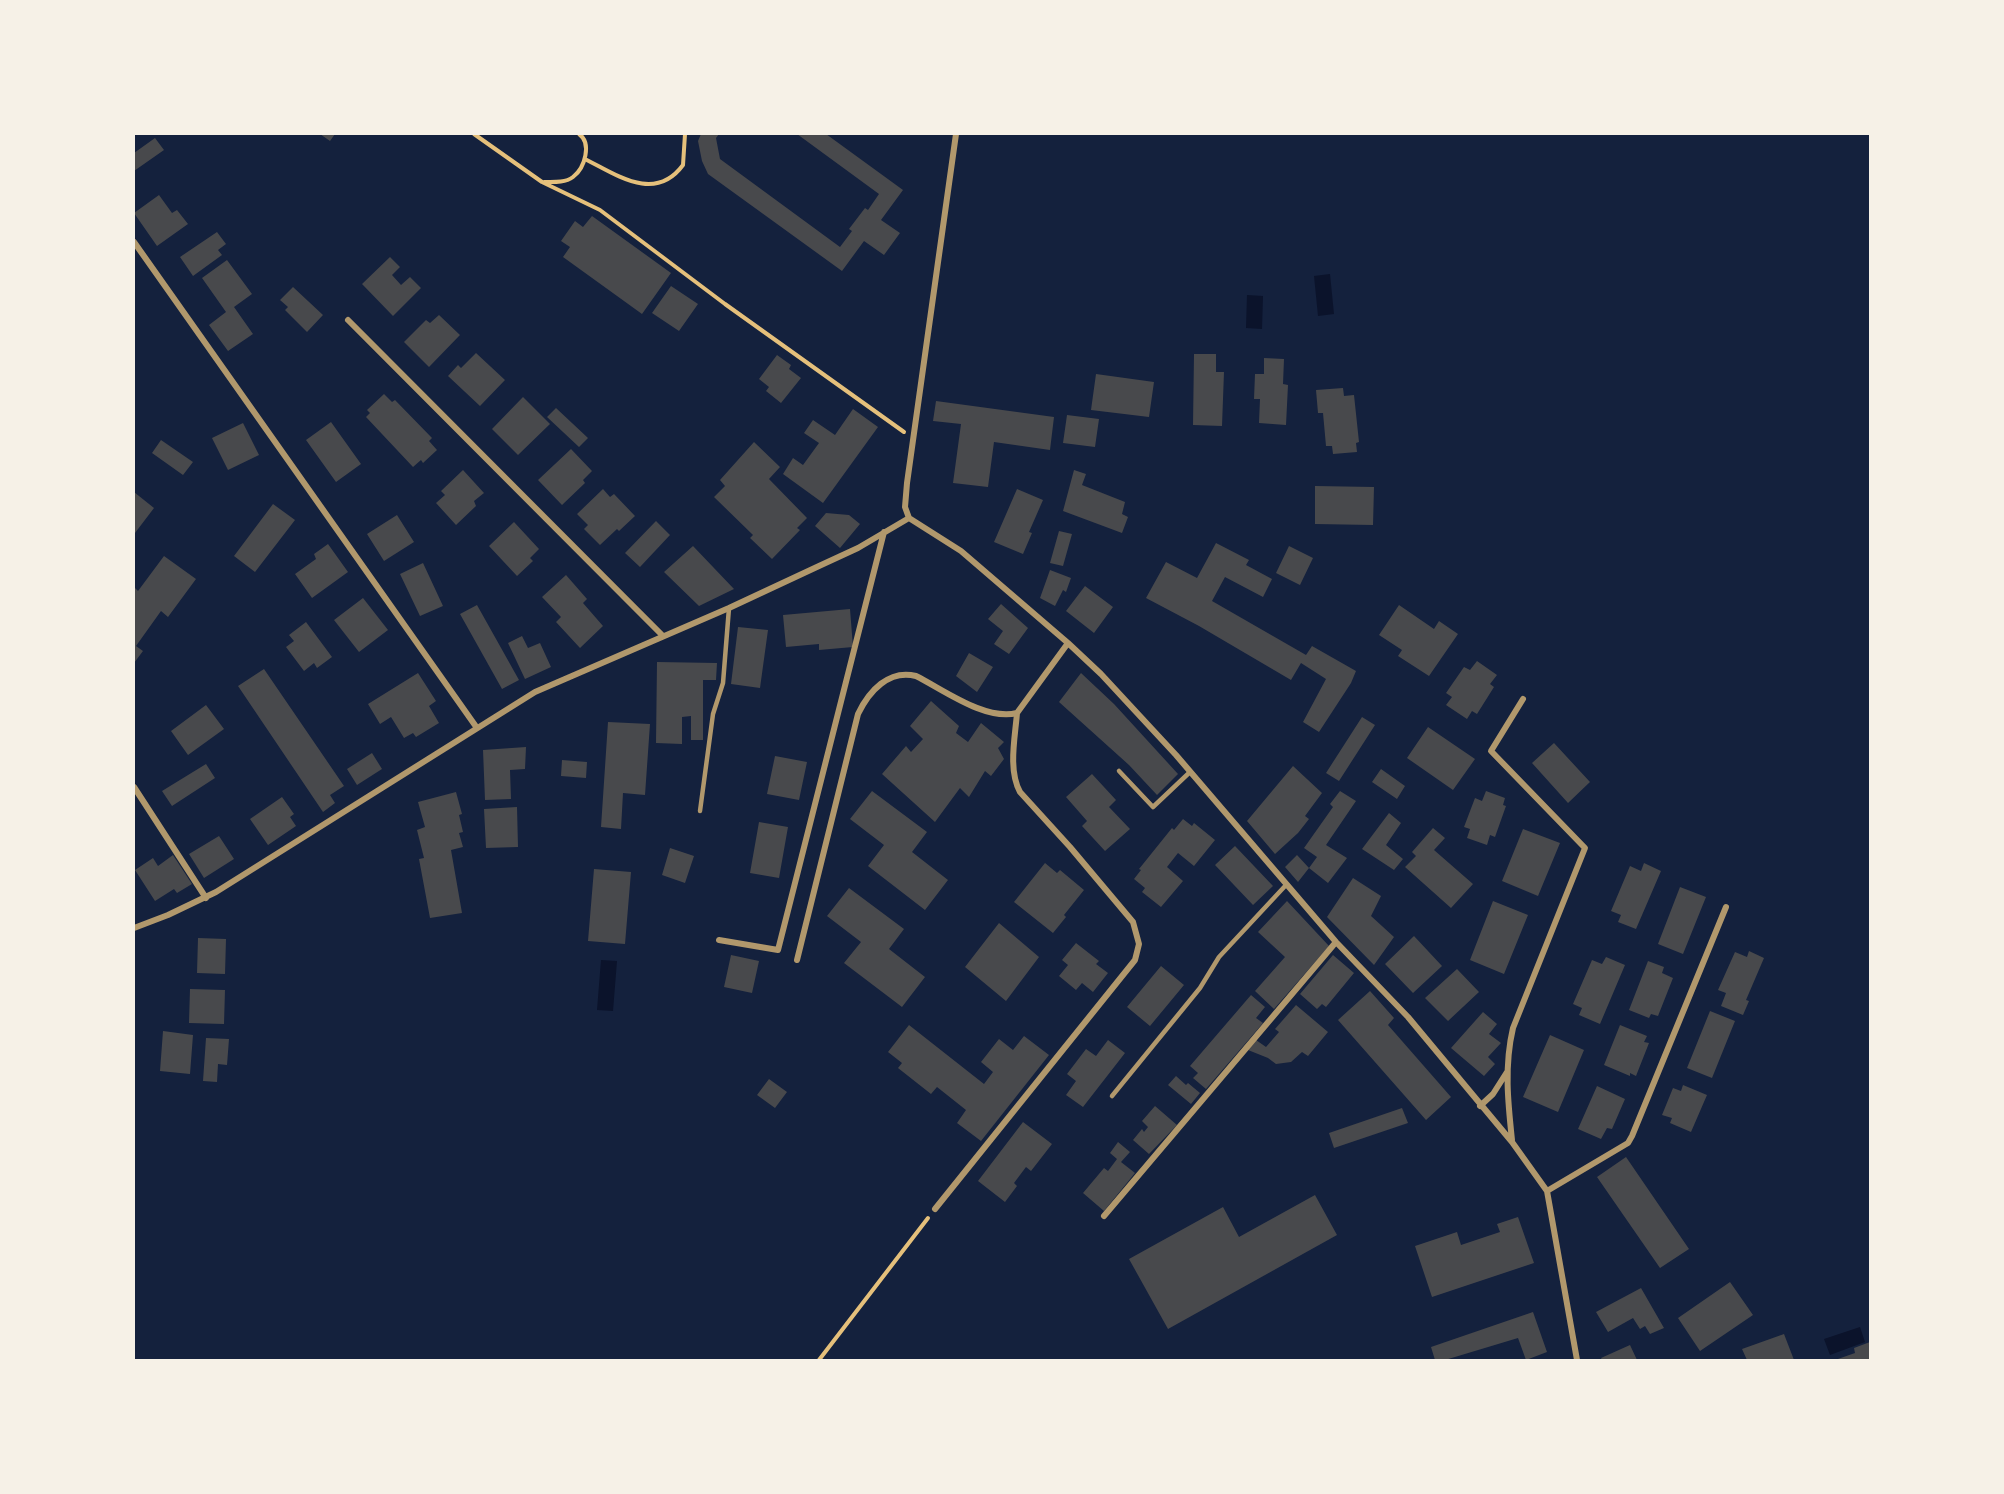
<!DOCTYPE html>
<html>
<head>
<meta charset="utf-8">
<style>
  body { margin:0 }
  #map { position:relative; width:2004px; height:1494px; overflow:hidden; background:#14213d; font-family:"Exo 2",sans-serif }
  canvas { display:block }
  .frame { position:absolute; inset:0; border:135px solid #f6f1e7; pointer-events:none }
</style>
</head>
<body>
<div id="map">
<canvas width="2004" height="1494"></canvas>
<div class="frame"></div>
</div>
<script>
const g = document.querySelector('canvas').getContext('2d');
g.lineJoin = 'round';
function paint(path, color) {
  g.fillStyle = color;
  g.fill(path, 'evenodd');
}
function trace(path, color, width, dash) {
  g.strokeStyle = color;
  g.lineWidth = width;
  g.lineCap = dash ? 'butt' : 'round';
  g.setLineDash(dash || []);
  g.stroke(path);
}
paint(new Path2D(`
  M1330,274L1334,314L1318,316L1314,276Z
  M1247,295L1263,296L1262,329L1246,328Z
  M601,960L617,961L613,1011L597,1010Z
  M1860,1327L1865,1342L1830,1355L1824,1339Z`), '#0b132b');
paint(new Path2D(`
  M320,134H335L330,141Z
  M701,134H719L716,138L720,159L840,247L852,231L849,229L865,208L868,210L879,194L797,134H826L903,190L881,220L900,233L884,255L864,241L842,271L708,174L702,161L698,141Z
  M155,138L164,150L134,171V153Z
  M159,195L172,213L177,210L188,224L157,246L134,213Z
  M592,216L671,273L642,314L563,257L570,247L561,241L575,221L583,227Z
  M217,232L226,244L218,250L222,255L193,276L180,257Z
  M390,257L400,267L392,275L401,285L410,277L421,288L393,316L362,284Z
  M227,260L252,294L234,307L253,334L228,351L209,325L226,312L202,278Z
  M671,286L698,304L679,331L652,313Z
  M293,287L323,315L307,332L285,310L288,307L280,300Z
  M439,315L460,335L429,367L404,342L426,320L430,323Z
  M476,353L505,380L480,406L448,376L458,365L461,368Z
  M1194,354H1216V372H1224L1222,426L1193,425Z
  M777,355L791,365L789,369L801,378L781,403L766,391L769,387L759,379Z
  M1264,358L1284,359L1283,384L1288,385L1286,425L1259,423L1260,399H1254L1255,374H1264Z
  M1096,374L1154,382L1149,417L1091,410Z
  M1343,388L1344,396L1354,395L1359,442L1356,443L1357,452L1333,454L1332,446H1326L1323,413H1318L1316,390Z
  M384,394L392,402L395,400L432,438L429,441L437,450L423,463L421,460L413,467L366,417L370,413L367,410Z
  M523,397L550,424L518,455L492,429Z
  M936,401L1054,417L1050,450L994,442L988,487L953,483L961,424L933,421Z
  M556,408L588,438L579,447L547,417Z
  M853,409L878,427L823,503L783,474L793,458L803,465L819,443L804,433L813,420L835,435Z
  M1067,415L1099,419L1095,447L1063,443Z
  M331,422L361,464L336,482L306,440Z
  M243,423L259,455L228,470L212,438Z
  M161,440L193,462L183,475L152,453Z
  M754,442L780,467L769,479L807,518L797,528L800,530L772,559L750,538L753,535L714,497L725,486L720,480Z
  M571,449L592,471L583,480L585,483L562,505L538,480Z
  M463,470L484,493L474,501L476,506L456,525L436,503L445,495L441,491Z
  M1074,470L1086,474L1082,485L1125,502L1122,514L1128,517L1122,533L1063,511Z
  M1315,486L1374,487L1373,525L1315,524Z
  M603,489L610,497L614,494L635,516L619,531L617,529L600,545L584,529L588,525L577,514Z
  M1017,489L1043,500L1029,532L1032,533L1023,554L994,542Z
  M134,492L154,508L135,533L134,532Z
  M273,504L295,520L255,572L234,556Z
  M826,513L849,515L860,524L840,548L815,526Z
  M397,515L414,542L384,561L367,534Z
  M656,521L670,535L640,567L625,553Z
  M514,522L539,549L530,558L533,561L517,576L489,546Z
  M1059,531L1072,534L1063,566L1050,563Z
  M1216,543L1249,560L1246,565L1272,579L1263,597L1225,577L1212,601L1306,655L1312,646L1356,671L1351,683L1319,732L1303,722L1326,679L1301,663L1291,680L1199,626L1146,598L1166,562L1197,578Z
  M328,544L348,572L312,598L295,574L316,559L314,554Z
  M693,546L734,589L699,606L664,572Z
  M1289,546L1313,558L1300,585L1276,573Z
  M164,556L196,579L168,617L161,611L136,646L143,651L134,663V587L138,591Z
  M423,563L443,606L420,616L400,574Z
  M1050,570L1071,578L1066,592L1063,590L1055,606L1040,598Z
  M566,575L587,599L583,603L603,626L580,648L556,622L561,617L542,597Z
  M1085,586L1113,607L1094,633L1066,611Z
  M363,598L388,630L359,652L334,620Z
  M1001,604L1028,628L1009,654L994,644L1003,631L988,619Z
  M477,605L519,680L502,689L460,614Z
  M1399,605L1434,629L1439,621L1458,634L1429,676L1398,656L1402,650L1379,635Z
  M850,609L853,647L819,650V644L786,647L783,615Z
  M306,622L332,657L317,668L314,663L304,671L286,647L294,641L289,635Z
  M738,627L768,630L760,688L731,684Z
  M522,636L528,648L540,643L551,667L525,679L508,643Z
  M969,653L993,667L977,692L956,676Z
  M1477,661L1497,675L1490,684L1494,687L1477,714L1472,711L1467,719L1446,705L1452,697L1446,693L1464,667L1470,670Z
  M657,662L717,663L716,680H703V740H691V716L682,717V744L656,743Z
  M264,669L344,786L330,795L335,803L323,812L238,686Z
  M418,673L436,701L429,706L439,723L416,737L413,733L404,738L391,717L380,724L368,704Z
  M1081,673L1114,704L1178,774L1157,795L1129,765L1059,702Z
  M931,701L959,726L956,733L968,742L981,723L1004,742L998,748L1004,759L991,776L985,771L969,797L960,788L935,822L882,774L906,746L911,752L923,739L910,726Z
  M206,705L224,729L188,755L171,731Z
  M1362,717L1375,725L1339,781L1326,773Z
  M608,722L650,724L645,795L623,793L621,829L601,827Z
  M1428,727L1475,759L1453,790L1407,758Z
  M1554,743L1590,782L1568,803L1532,763Z
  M526,747L525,769L510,770L511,799L485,800L483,750Z
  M372,753L382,769L357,785L347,769Z
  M775,756L807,762L799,800L767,794Z
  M562,760L587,762L586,778L561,776Z
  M206,764L215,778L172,806L162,791Z
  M1293,766L1322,793L1305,816L1309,819L1298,833L1275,854L1247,821Z
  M1381,769L1405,786L1397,799L1372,782Z
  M1092,774L1116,800L1109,807L1130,829L1105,851L1082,826L1087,821L1066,797Z
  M872,791L927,832L912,852L948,880L925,910L868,866L884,845L850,819Z
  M1340,791L1356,801L1326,845L1347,858L1328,883L1309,868L1317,857L1304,848L1333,807L1330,804Z
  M1486,791L1505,798L1503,805L1506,806L1495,837L1490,835L1487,845L1467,838L1470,829L1464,827L1475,798L1482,801Z
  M456,792L462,814L459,815L463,832L459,833L463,847L451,850L462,913L430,918L419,859L424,858L417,830L425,827L418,802Z
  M282,797L294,814L290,817L296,826L268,845L250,819Z
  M517,807L518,847L486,848L484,809Z
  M1389,813L1401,823L1386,845L1403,859L1394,870L1362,849Z
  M1183,819L1192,826L1194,823L1215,840L1194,866L1178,853L1167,867L1183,881L1161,907L1142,892L1145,888L1134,879L1141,870L1139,869L1172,828L1174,830Z
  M759,822L788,827L779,878L750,873Z
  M1433,828L1445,838L1434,850L1473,884L1451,908L1405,867L1416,856L1412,852Z
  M1523,829L1560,843L1538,896L1502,881Z
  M219,836L234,859L204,878L189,854Z
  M1235,846L1273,886L1253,905L1215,865Z
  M670,848L694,856L685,883L662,875Z
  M173,855L192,884L177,893L174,889L155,901L135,870L153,858L158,866Z
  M1297,855L1309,868L1298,882L1285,867Z
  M1045,863L1057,873L1060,870L1084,890L1064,915L1066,917L1053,933L1014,902Z
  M1644,863L1661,871L1636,929L1618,922L1621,915L1611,911L1630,866L1641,871Z
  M594,869L631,872L625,944L588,941Z
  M1353,878L1381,896L1371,916L1394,937L1374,965L1327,917Z
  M1680,887L1706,897L1683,954L1658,944Z
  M849,888L904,929L889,949L925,977L902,1007L844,963L861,942L827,916Z
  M1287,901L1329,946L1274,1009L1255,991L1285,957L1258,932Z
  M1493,901L1528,915L1504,974L1470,960Z
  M999,923L1039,957L1006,1001L965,967Z
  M1414,936L1442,966L1413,993L1385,964Z
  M198,938L226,939L225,974L197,973Z
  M1076,943L1099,961L1096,964L1108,973L1093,992L1082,983L1076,990L1059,976L1068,965L1062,960Z
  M1749,951L1764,958L1746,1000L1749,1001L1743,1015L1721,1006L1726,993L1718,990L1735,952L1747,957Z
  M731,955L759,961L752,993L724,987Z
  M1333,955L1354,973L1326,1007L1322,1004L1317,1009L1300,994Z
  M1606,957L1625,965L1600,1024L1579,1015L1582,1008L1573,1004L1592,960L1602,964Z
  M1648,961L1664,967L1662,973L1673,978L1658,1016L1651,1014L1649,1018L1629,1010Z
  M1161,966L1184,985L1150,1026L1127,1007Z
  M1457,969L1479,992L1448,1021L1425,998Z
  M190,989L225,990L224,1024L189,1023Z
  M1370,991L1394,1018L1388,1025L1451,1097L1426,1120L1338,1020Z
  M1251,995L1265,1007L1256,1018L1263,1023L1206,1089L1193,1078L1198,1073L1190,1066Z
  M1296,1005L1328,1032L1308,1056L1302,1052L1291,1062L1276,1064L1268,1058L1248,1050L1256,1040L1266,1047L1279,1032L1275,1029Z
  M1710,1011L1735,1021L1712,1078L1687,1068Z
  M1483,1012L1497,1024L1489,1034L1501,1043L1488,1057L1495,1064L1484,1076L1451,1048Z
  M909,1025L984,1084L993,1072L981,1062L999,1039L1013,1050L1024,1036L1049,1055L981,1141L957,1123L966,1110L937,1087L931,1094L898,1068L902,1063L888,1052Z
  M1620,1025L1647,1036L1644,1042L1649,1043L1636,1076L1630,1073V1076L1604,1065Z
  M163,1031L193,1035L190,1074L160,1071Z
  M1550,1035L1584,1050L1558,1112L1523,1097Z
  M206,1038L229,1039L227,1065L218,1064L217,1082L203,1081Z
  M1108,1040L1125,1053L1083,1107L1066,1095L1076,1081L1067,1074L1086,1049L1096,1056Z
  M1176,1076L1186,1085L1188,1083L1200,1093L1191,1104L1168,1085Z
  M769,1079L787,1092L775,1108L757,1095Z
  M1683,1085L1707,1095L1691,1132L1670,1123L1672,1118L1662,1115L1673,1088L1681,1091Z
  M1597,1086L1625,1099L1612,1129L1607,1128L1601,1139L1578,1129Z
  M1155,1106L1177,1125L1149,1154L1133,1140L1142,1129L1144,1132L1148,1127L1142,1121Z
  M1402,1108L1408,1123L1334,1148L1329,1133Z
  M1023,1122L1052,1144L1031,1171L1026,1167L1014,1183L1017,1186L1005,1202L978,1181Z
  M1118,1142L1130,1152L1121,1162L1135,1173L1104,1211L1083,1193L1104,1168L1108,1171L1117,1159L1110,1153Z
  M1626,1157L1689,1249L1660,1268L1597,1177Z
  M1315,1195L1337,1235L1168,1329L1129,1259L1223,1207L1239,1237Z
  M1518,1217L1534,1263L1432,1297L1415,1246L1457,1232L1461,1245L1500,1232L1497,1224Z
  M1730,1282L1753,1315L1700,1351L1678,1318Z
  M1641,1288L1664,1328L1650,1334L1645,1326L1640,1329L1633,1318L1608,1332L1596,1312Z
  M1533,1312L1547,1352L1526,1360L1518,1338L1445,1360H1435L1431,1347Z
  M1784,1334L1794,1360H1747L1742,1349Z
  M1870,1342V1360H1835L1855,1353L1854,1348Z
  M1630,1345L1637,1360H1602L1601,1358Z`), '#48494c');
trace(new Path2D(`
  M474,134L542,182L600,210L725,304L904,432
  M585,159C617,175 655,203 683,165L685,134
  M544,182C553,182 565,183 573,177C585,168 592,143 579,134
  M819,1360L928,1218`), '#e5c07b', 4);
trace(new Path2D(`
  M1119,771L1153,807L1190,772
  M700,811L713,714L723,683L729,608
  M1112,1096L1200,988L1219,957L1286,885`), '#b1986c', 4.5);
trace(new Path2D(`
  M134,242L477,728
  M348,320L663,636
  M909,518L961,551L1068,643L1101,674L1176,755L1336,942L1408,1017L1512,1142L1547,1191L1577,1360
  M1017,713L1068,643
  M134,787L206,898
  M134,928L168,915L216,892L535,692L729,608L819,566L858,548L909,518L905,507L907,483L956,134
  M719,940L778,950L884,532
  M797,960L858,714C869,691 889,669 916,676C944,690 985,721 1017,713
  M1480,1106L1493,1094L1507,1072
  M1512,1140C1508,1103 1504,1066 1513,1028L1585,848L1491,751L1523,699
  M1547,1191L1628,1143L1632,1136L1726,907
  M935,1209L1135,960L1139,944L1133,922L1070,847L1020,792C1008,770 1015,738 1017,713
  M1104,1216L1336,942`), '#b1986c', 6);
</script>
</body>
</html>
